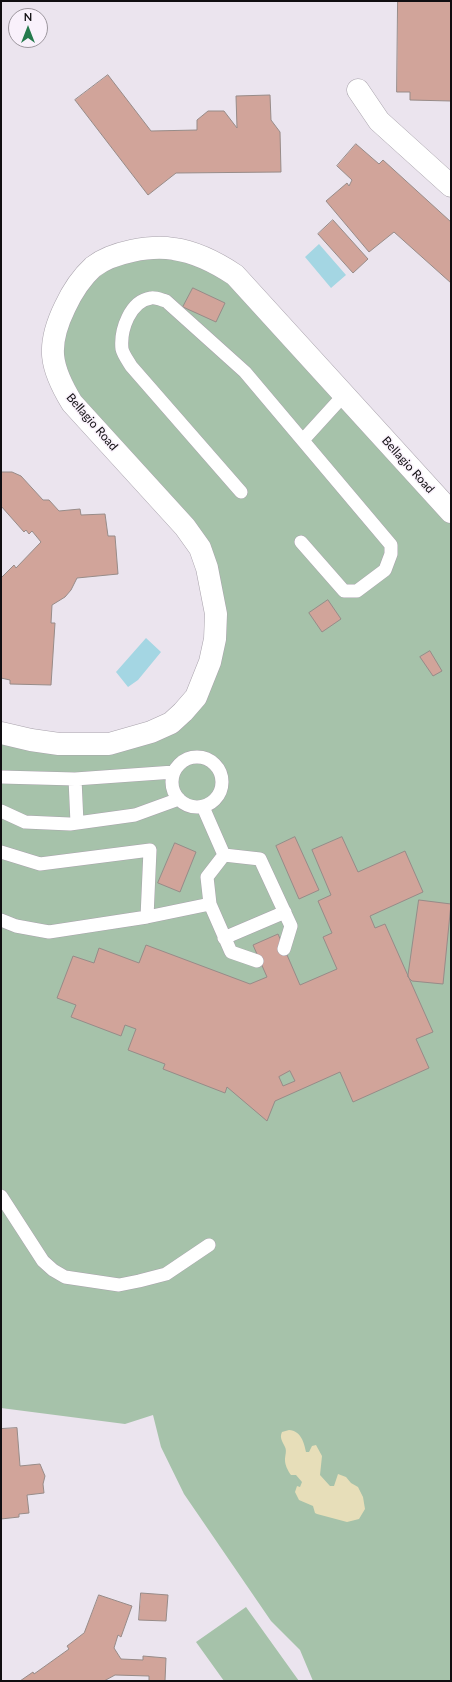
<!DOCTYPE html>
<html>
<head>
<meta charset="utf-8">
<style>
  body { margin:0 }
  #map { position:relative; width:452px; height:1682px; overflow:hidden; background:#ebe4ee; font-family:Lato,sans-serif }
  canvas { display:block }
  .frame { position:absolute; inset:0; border:2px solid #100e11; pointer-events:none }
  .north { position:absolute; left:8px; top:8px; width:40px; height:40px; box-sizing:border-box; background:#f9f1fb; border:1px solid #9c969d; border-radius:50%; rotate:0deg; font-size:11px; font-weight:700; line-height:16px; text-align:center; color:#100e11 }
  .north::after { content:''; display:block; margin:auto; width:14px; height:18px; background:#257a4d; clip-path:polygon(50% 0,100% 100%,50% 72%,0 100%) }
</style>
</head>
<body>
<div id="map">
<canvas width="452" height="1682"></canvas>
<div class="frame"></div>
<div class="north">N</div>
</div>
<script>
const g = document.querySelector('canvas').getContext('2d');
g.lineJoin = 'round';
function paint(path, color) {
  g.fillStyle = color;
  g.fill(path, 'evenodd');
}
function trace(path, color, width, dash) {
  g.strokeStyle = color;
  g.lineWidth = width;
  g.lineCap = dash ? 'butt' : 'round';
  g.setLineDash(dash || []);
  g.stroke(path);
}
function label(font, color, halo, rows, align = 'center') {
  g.font = font + ' Lato,sans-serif';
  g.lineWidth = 3;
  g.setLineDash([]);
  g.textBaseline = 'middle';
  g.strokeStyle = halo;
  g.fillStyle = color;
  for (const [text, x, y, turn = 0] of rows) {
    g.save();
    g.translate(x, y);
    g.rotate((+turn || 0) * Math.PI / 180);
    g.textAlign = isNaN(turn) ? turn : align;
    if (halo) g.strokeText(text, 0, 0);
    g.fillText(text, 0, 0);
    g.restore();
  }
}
paint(new Path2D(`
  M131,251L216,262L451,512V1681H313L300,1650L271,1621L184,1494L161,1447L153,1415L125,1424L1,1408V733L59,744L171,723L210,662L207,568L60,383L68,302Z
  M246,1607L299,1681H224L196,1642Z`), '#a6c2aa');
paint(new Path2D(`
  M289,1430C301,1431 304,1442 306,1452H309L312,1446L316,1445L322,1456L320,1475L330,1486H334L338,1474L346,1477L351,1483L358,1487L363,1497L365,1509L359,1519L347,1522L317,1514L315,1513L313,1506L299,1500L295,1492L297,1486L300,1487L302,1482L296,1475H291C288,1471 285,1465 285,1460C285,1455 287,1451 285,1447C283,1442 279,1438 282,1432Z`), '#e7deb9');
paint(new Path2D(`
  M319,244L346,275L331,288L305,257Z
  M146,638L161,652L138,680L128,687L116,672Z`), '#a4d6e3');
const building = new Path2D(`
  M398,1H451V101L410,100V92H397Z
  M108,75L151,131L197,130V120L208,111H224L237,128L236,96L270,95L271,120L280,132L281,172L176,173L148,195L75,100Z
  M356,144L379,164L383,160L451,222V283L394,232L369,252L326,201L347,183L349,186L352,180L337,166Z
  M333,220L368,259L353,273L318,234Z
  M193,288L225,303L216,322L183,307Z
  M1,472H12L21,476L43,500H49L59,511L80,509L81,515L105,514L108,536H115L118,574L77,578L71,590L65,597L52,605L51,623H55L51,685L10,684V680L1,678V578L14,565L16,568L41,542L32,531L29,534L26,530L24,532L1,506Z
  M328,600L341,619L322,632L309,613Z
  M430,651L442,671L433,676L420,657Z
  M295,837L319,890L299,899L276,846Z
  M342,837L358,872L405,851L423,892L370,916L375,928L385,924L433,1032L416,1039L429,1068L353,1102L340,1072L275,1101L267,1121L227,1087L225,1093L163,1069L165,1064L128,1050L136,1029L125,1025L121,1036L71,1017L76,1005L57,998L73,956L94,963L99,948L139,963L146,945L250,984L267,977L253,945L278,934L300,985L337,969L323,937L332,933L318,901L331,895L312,850Z
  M175,843L196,852L180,892L158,883Z
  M419,900L451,904L443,984L412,981L408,977Z
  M290,1071L295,1081L283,1086L279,1077Z
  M17,1428L20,1466L40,1464L45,1476L43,1484L44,1493L27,1495L29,1513L19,1514V1517L1,1519V1429Z
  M141,1593L168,1595L166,1621L139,1620Z
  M99,1595L132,1606L121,1637L118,1635L114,1648L121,1659L143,1660V1656L166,1658L165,1681H149V1676L115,1675L104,1681H20L33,1672L34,1674L69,1649L67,1646L84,1633Z`);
paint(building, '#d1a49a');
trace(building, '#978b88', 1);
const lane = new Path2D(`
  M303,440L344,395
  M241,492L131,366C128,361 123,354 122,349C120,330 130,301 151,298C155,297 162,300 166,301L245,372L391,545V554L385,570L357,591H344L301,542
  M172 782a25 25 0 1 1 50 0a25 25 0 1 1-50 0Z
  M1,777L75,779L174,772
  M75,779L77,823
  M203,807L224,855
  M1,811L25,822L70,824L135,815L179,799
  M1,852L40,864L150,850L147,917
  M1,920L16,926L49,932L147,917L210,904
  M224,938L285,912
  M257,961L231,952L210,904L207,877L224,855L260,859L291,926L284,949
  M1,1196L43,1261L53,1270L65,1277L119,1285L139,1281L166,1274L209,1245`);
const street = new Path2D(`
  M358,90L379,121L451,186
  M1,733L31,740L59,744H109L151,732L171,723L183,712L196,697L210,662L215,639L216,614L207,568L200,548L185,527L72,403C50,367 46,346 65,307C72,292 81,278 93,267C112,252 151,245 174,249C196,252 217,263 235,275L451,512`);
trace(lane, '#a9a3ac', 14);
trace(street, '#a9a3ac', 23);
trace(lane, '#fff', 13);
trace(street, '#fff', 22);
label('12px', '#100e11', '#f9f1fb', [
  ["Bellagio Road",92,422,49],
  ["Bellagio Road",408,465,48]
]);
</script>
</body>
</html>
